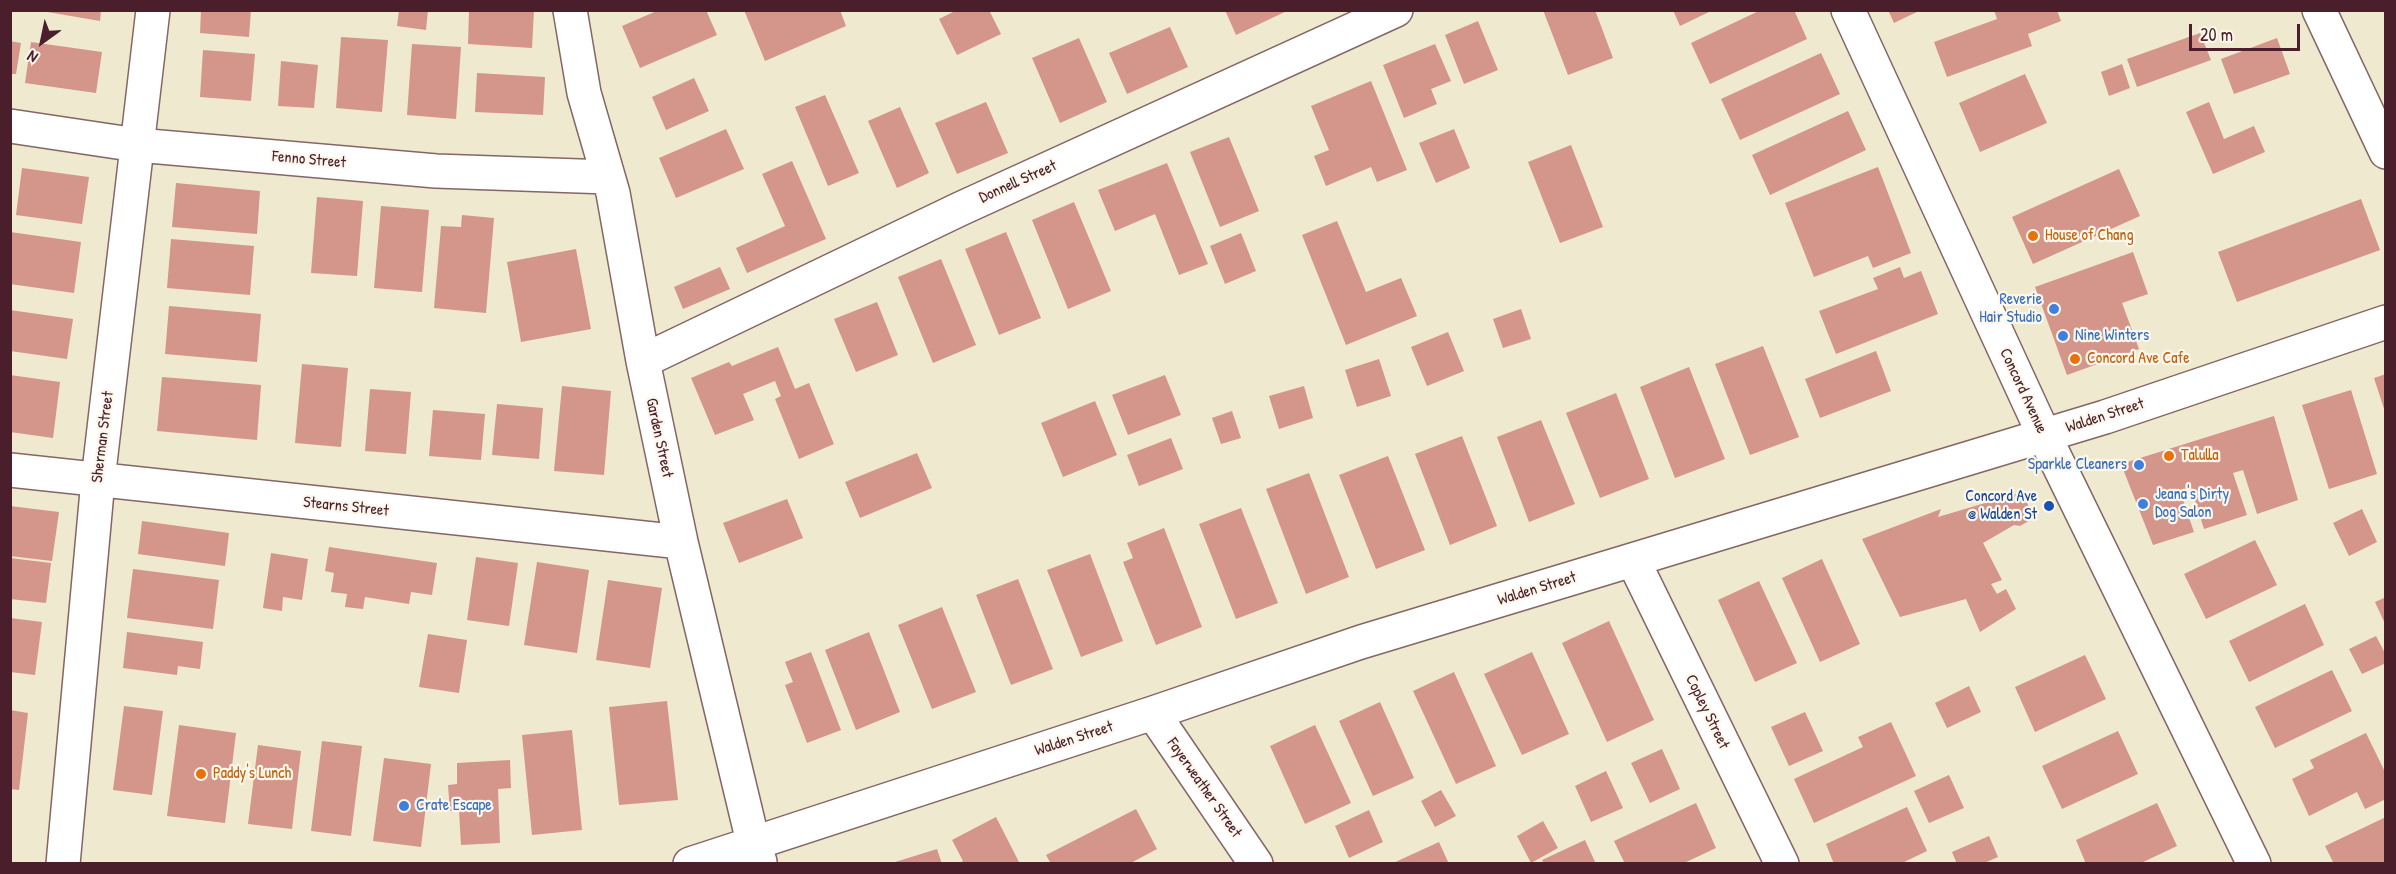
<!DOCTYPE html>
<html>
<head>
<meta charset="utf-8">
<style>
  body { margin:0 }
  #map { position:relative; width:2396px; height:874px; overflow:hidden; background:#efe9d0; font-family:"Patrick Hand",sans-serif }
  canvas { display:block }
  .frame { position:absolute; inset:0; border:12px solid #4a1f2b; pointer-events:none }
  .north { position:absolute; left:12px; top:12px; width:60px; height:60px; -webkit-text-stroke:4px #fbf7ec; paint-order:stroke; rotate:213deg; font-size:16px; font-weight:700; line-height:24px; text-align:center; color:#4a1f2b }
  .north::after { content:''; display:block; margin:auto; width:21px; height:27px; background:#4a1f2b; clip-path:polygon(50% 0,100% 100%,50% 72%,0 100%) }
  .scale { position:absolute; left:2189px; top:24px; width:111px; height:27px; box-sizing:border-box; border:3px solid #4a1f2b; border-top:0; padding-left:8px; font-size:18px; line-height:21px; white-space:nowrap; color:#4a1f2b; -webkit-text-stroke:4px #fbf7ec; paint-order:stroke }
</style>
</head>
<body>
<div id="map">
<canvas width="2396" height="874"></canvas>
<div class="frame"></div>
<div class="north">N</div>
<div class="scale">20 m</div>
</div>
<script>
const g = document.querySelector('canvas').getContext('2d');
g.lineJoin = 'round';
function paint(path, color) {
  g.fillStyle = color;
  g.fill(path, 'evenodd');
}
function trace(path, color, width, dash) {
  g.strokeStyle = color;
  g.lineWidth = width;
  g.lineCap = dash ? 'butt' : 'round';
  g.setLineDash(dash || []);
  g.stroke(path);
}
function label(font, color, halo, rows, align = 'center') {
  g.font = font + ' "Patrick Hand",sans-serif';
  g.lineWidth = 4.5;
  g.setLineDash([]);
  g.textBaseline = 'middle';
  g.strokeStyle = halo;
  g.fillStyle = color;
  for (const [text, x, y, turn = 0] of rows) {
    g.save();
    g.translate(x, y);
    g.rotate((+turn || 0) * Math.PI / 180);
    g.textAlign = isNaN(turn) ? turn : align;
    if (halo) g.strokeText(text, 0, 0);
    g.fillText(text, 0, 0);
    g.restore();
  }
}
paint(new Path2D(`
  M36,10H101L100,21Z
  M201,10H251L249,37L200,33Z
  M399,10H428L426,30L397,26Z
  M469,10H534L532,48L468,44Z
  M659,10H706L717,35L640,68L622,26Z
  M744,10H840L846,26L765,61Z
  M957,10H989L1001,34L957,55L939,19Z
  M1225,10H1289L1236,35Z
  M1543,10H1595L1613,58L1568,75Z
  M1673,10H1713L1680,26Z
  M1761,10H1794L1807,39L1710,84L1691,43Z
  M1888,10H1921L1894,23Z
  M1994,10H2057L2061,21L2028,34L2032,46L1947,77L1934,42L1997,19Z
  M1478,21L1498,70L1464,84L1445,35Z
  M1170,27L1188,67L1127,94L1109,53Z
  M2200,33L2211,60L2137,87L2127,59Z
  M341,37L388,40L382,112L336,108Z
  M1079,38L1107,102L1060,123L1032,58Z
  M2277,38L2290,74L2234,94L2221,59Z
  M10,41L21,43L16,74H10Z
  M31,42L102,52L96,93L25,83Z
  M412,44L461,47L456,119L407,115Z
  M1435,44L1451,81L1431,89L1437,104L1404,118L1383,65Z
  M203,50L255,54L251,101L200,97Z
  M1821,53L1840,94L1740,140L1721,99Z
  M281,61L318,65L314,108L278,106Z
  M2122,64L2130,88L2109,96L2101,72Z
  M477,73L545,77L543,115L475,112Z
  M2025,74L2047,123L1980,152L1959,103Z
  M694,78L709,111L666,130L652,97Z
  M1371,81L1407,170L1377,182L1371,167L1326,186L1314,156L1329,150L1311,106Z
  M825,95L859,173L828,186L795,107Z
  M986,102L1008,153L957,174L935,123Z
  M2209,102L2224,139L2254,126L2265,152L2213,174L2186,112Z
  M900,107L929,173L897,188L868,121Z
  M1848,111L1866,150L1770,195L1752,155Z
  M726,129L744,169L676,198L659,158Z
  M1454,129L1470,168L1436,183L1419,143Z
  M1229,137L1259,211L1220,227L1190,152Z
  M1571,145L1603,227L1560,243L1528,162Z
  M792,161L826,239L747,273L736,248L785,226L762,174Z
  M1167,163L1208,264L1179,275L1155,214L1115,231L1098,190Z
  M1878,167L1911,253L1873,268L1868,256L1814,277L1785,203Z
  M22,168L89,177L82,224L16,215Z
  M2119,169L2140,216L2033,264L2012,217Z
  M176,183L260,191L257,234L172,227Z
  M317,197L363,201L357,276L311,273Z
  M2361,199L2380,250L2237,302L2218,252Z
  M1074,202L1111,291L1068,309L1032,220Z
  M381,206L429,210L422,292L374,288Z
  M462,215L494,218L486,313L434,308L441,226L461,227Z
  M1337,221L1366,292L1401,278L1417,316L1346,345L1302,235Z
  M10,232L81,242L74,293L10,284Z
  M1006,232L1041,318L999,335L965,249Z
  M1241,233L1256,271L1225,284L1210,246Z
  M171,239L254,246L250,295L167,288Z
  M576,249L591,329L521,342L507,262Z
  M2133,252L2148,294L2122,303L2139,349L2067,375L2035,287Z
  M941,259L976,345L933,363L898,277Z
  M720,267L730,289L683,309L674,287Z
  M1900,267L1904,278L1921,271L1938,314L1836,354L1819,311L1878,289L1873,278Z
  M877,302L898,355L856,372L834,319Z
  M169,306L261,314L257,362L165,354Z
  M1521,309L1531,339L1503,348L1493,319Z
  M10,310L73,319L67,359L10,351Z
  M1448,332L1464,371L1427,386L1411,347Z
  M1763,346L1799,437L1750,455L1715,364Z
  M778,347L795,389L809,383L834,444L799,459L775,399L781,396L775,381L743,394L754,420L715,435L691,378L729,362L732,366Z
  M1876,351L1891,391L1820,418L1805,379Z
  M1379,359L1391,396L1357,407L1345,370Z
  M302,364L348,368L341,447L295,443Z
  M1689,367L1725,459L1675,478L1640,387Z
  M2386,374V412H2385L2374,378Z
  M10,375L60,382L53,438L10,432Z
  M1165,375L1181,415L1128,435L1112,395Z
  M162,377L261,385L257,440L157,431Z
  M562,386L611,391L604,475L554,471Z
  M1304,386L1313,418L1279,429L1269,396Z
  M370,389L411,392L406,454L365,451Z
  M2351,390L2377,474L2329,489L2302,405Z
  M1616,393L1649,479L1600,498L1566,413Z
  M1095,401L1117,455L1063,477L1041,423Z
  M497,404L543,408L539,459L492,455Z
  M433,410L485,414L481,460L429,456Z
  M1232,411L1241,438L1221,444L1212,418Z
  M2274,416L2298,500L2257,514L2243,470L2233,473L2247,515L2204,529L2191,487L2180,491L2194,532L2153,545L2121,464Z
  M1541,420L1575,504L1529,522L1497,437Z
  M1462,436L1497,526L1450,545L1415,454Z
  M1171,438L1183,469L1139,486L1127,455Z
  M917,453L932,488L860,518L845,482Z
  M1388,456L1425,550L1376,569L1339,475Z
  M1309,473L1349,577L1306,594L1266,489Z
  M2022,492L2034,518L2020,526L2014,525L1983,543L2002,580L1991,584L1997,594L2006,589L2016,609L1980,632L1966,599L1900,617L1862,539L1941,509L1938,517Z
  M787,499L803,538L739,563L723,523Z
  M10,506L59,512L52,561L10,556Z
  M1241,508L1278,603L1236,619L1199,524Z
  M2362,509L2377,542L2349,556L2333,523Z
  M142,521L229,533L225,566L138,554Z
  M1164,528L1202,627L1156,645L1123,562L1133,558L1127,543Z
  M2255,540L2277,585L2206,619L2184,574Z
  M329,547L437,563L432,595L411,592L409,604L365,597L363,609L345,607L347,594L331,592L334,573L325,571Z
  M271,553L308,559L302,600L283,597L282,611L263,608Z
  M1090,554L1123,641L1081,657L1047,570Z
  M476,557L518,563L509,626L467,620Z
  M10,558L51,563L46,603L10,599Z
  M1822,559L1860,644L1820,662L1782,578Z
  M537,562L589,570L577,653L524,645Z
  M133,569L219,580L213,629L127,618Z
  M1018,579L1053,669L1011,685L976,595Z
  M608,580L662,588L650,668L596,660Z
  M1759,581L1797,663L1755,682L1718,600Z
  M2386,597V626L2375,602Z
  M2305,604L2324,645L2249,682L2229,641Z
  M942,607L976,692L932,709L898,625Z
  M10,618L42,622L35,675L10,672Z
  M1609,621L1654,720L1607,742L1562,643Z
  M127,632L203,642L200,669L178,666L177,675L123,668Z
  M869,632L900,712L856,730L825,650Z
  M428,634L467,640L459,693L419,687Z
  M2376,636L2386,655V663L2362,674L2349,649Z
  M811,652L841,730L807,743L785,685L793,682L785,662Z
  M1532,652L1569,734L1522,755L1484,674Z
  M2085,655L2106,699L2035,732L2015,687Z
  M2332,670L2352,711L2275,748L2255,707Z
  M1454,672L1496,766L1456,784L1413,691Z
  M1969,686L1981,712L1947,728L1935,703Z
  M667,701L678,800L619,805L609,707Z
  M1380,702L1414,778L1373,796L1339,721Z
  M124,706L163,711L152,795L113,790Z
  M10,710L28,713L19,790L10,789Z
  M1805,712L1823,751L1789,766L1771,727Z
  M1891,722L1916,776L1814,823L1794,779L1863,747L1858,737Z
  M179,725L236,733L225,823L167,816Z
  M1315,725L1351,803L1305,824L1270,746Z
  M572,730L582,830L532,835L522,735Z
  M2118,731L2138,774L2062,809L2042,766Z
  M2366,733L2386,774V799L2365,809L2357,792L2309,816L2292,779L2314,768L2310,760Z
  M322,741L362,746L351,836L311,831Z
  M258,745L301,751L292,829L248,824Z
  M1662,749L1680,789L1650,803L1631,763Z
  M384,758L431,764L421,847L373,841Z
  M510,760L511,788L498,789L500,843L461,845L459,811H450L448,785L457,784V763Z
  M1606,771L1623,808L1591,822L1575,786Z
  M1949,775L1964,808L1929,823L1914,791Z
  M1441,790L1456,816L1435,827L1421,801Z
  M1696,803L1716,848L1682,864H1625L1614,841Z
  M2157,803L2177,846L2139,864H2086L2076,840Z
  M1907,807L1927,851L1900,864H1834L1826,844Z
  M1136,809L1157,849L1129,864H1051L1046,855Z
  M1369,810L1383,842L1349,858L1335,826Z
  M996,817L1020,864H958L963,861L952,840Z
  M2386,817V864H2334L2325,846Z
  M1543,821L1558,848L1531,863L1517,836Z
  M1989,836L1998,857L1982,864H1957L1952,852Z
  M1585,840L1596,864H1544L1542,860Z
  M1439,842L1449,864H1391Z
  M937,849L942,864H892V863Z`), '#d4958b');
const minor = new Path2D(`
  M570,10L584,93L613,193L643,361L681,542L753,842L760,862
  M2319,10L2386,152
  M10,126L137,145L436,171L608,177
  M643,361L960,209L1396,10
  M10,470L681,542
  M1633,560L1782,864
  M1153,713L1256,864
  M63,864L98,480L153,10
  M690,864L1153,713L1361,642L2105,417L2386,322`);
const major = new Path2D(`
  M1848,10L2044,435L2254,864`);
trace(minor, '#846665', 36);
trace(major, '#846665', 36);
trace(minor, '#fff', 33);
trace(major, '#fff', 33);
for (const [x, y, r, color] of [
  [2033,236,6,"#e8710a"],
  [2054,309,6,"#3f7fe0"],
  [2063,336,6,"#3f7fe0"],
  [2075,359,6,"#e8710a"],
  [2169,456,6,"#e8710a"],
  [2139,465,6,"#3f7fe0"],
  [2143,504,6,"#3f7fe0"],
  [2049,506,6,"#1a4fb4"],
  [201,774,6,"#e8710a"],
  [404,806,6,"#3f7fe0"]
]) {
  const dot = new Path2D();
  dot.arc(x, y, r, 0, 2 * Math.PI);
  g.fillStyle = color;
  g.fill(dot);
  trace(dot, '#fbf7ec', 2);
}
label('16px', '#4a1f2b', '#fbf7ec', [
  ["Fenno Street",309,160,5],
  ["Donnell Street",1018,182,-24],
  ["Concord Avenue",2023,391,65],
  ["Walden Street",2105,416,-18],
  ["Sherman Street",103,437,-83],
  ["Garden Street",659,438,78],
  ["Stearns Street",346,507,6],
  ["Walden Street",1537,589,-17],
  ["Copley Street",1707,712,64],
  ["Walden Street",1074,739,-18],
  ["Fayerweather Street",1204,788,55]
]);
label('16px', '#c56008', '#fbf7ec', [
  ["House of Chang",2045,236],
  ["Concord Ave Cafe",2087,359],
  ["Talulla",2181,456],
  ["Paddy's Lunch",213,774]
], 'left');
label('16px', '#366cbe', '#fbf7ec', [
  ["Reverie",2042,300,"right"],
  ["Hair Studio",2042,318,"right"],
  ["Nine Winters",2075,336],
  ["Sparkle Cleaners",2127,465,"right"],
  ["Jeana's Dirty",2155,495],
  ["Dog Salon",2155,513],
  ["Crate Escape",416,806]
], 'left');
label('16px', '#164399', '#fbf7ec', [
  ["Concord Ave",2037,497],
  ["@ Walden St",2037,515]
], 'right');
</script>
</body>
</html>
